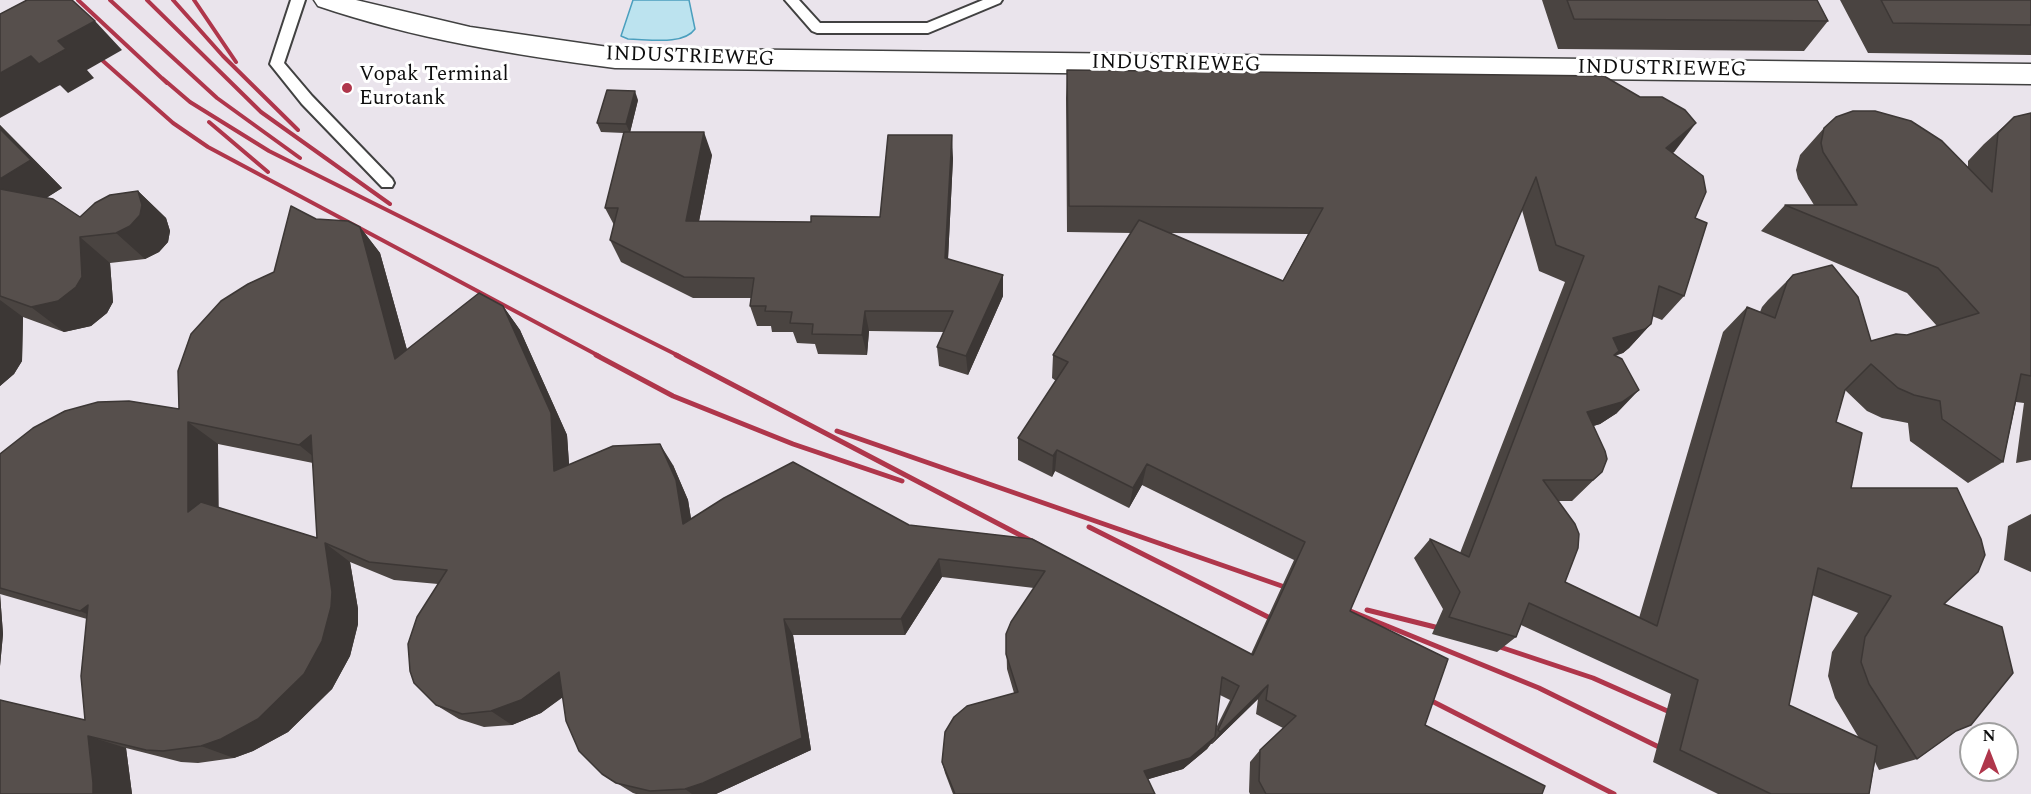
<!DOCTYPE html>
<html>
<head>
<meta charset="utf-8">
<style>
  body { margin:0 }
  #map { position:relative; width:2031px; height:794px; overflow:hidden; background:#fdfaf2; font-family:Spectral,serif }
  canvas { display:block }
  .north { position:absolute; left:1959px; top:722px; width:60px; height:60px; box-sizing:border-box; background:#fff; border:2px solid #9f9f9f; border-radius:50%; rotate:0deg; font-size:16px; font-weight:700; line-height:24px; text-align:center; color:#0e0e0e }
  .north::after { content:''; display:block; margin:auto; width:21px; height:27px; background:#af364b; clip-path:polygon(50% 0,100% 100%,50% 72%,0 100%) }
</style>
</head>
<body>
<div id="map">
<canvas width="2031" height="794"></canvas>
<div class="north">N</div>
</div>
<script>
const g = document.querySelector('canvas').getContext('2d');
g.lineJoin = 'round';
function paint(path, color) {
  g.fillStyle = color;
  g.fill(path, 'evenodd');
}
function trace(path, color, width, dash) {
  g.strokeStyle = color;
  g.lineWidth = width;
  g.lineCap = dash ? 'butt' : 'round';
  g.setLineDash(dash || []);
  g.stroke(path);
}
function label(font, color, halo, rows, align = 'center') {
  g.font = font + ' Spectral,serif';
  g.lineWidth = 6;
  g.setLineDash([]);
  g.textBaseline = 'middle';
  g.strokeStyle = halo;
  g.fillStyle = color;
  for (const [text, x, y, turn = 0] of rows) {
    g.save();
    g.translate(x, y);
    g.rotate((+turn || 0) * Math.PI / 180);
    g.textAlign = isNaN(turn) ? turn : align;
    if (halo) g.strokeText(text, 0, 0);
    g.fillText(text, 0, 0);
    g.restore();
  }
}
paint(new Path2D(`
  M0,0H2031V794H0ZM1971,734H2007V770H1971Z`), '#eae4ec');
const water = new Path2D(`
  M633,0H689L695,29C683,46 647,39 628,39L621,36Z`);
paint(water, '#bce3ef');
trace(water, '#4b9fbe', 1.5);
const lane = new Path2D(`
  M291,0H305L284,63L312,96L392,179L394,183L392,187H382L302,104L270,64Z
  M785,0H799L820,23H927L983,0H1002L1000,3L928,33H817L812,31Z`);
const street = new Path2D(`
  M314,0H356L470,27L615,48L2031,64V84L615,68C514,55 415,39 318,6Z`);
trace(lane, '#414141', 4);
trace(street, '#414141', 3);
paint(lane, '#fff');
paint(street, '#fff');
trace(new Path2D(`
  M78,0L167,83
  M110,0L217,98L300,158
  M147,0L261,112L390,204
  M173,0L223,56L298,130
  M194,0L236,62
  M103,61L173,123L208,147L599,356
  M162,78L190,102L269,151L679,356
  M209,122L268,172`), '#af364b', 4);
trace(new Path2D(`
  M596,355L673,396L793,444L902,481
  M676,355L1041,546
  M837,431L1299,592
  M1089,527L1282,624
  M1338,606L1539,688L1673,754
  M1367,610L1451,631
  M1488,643L1593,678L1681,717
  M1418,694L1614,794`), '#af364b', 5);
paint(new Path2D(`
  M1542,0H1817L1828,21L1804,51L1558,49Z
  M1840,0H2031V55L1868,53Z
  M1067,70L1675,151L1673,153L1695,218L1684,296L1662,320L1652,316L1651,324L1629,348L1623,353L1615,356L1617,413L1600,424L1593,426L1602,472L1572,501H1557L1565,582L1639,618L1723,332L1747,307L1760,312L1762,307L1768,300L1793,275L1871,341L1907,335L1937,326L1907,293L1761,231L1785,205H1814L1798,179L1796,170L1800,155L1824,128L1968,167V161L1984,144L2014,117L2031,113V460L2016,463L2024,403L2016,402L2003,462L1968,483L1910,441L1908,423L1882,418L1867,411L1845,390L1836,422L1851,488L1944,604L1956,731L1917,759L1879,770L1875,762L1869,794H1718L1653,762L1671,694L1521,625L1516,637L1497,652L1432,634L1443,609L1414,558L1430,539L1460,553L1565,282L1539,271L1522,210L1350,611L1425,725L1542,794H1250L1249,792L1250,762L1260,750L1283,728L1256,714L1258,699L1212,744H1211L1207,749L1183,769L1148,779L1155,794H953L945,773L942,762L1014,693L1007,669L1006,634L1034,588L942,577L905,635H793L811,750L716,794H636L633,793L602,774L562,697L541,713L512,725L484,727L459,719L436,705L438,584L394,580L350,562L358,609V624L350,656L332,689L288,732L253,751L234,758L198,763L181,762L126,748L132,794H0L85,720L87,619L0,594L3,634L0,666V454L179,409L274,272L316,219L360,227L380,253L407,350L503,306L520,330L567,435L569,465H673L688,500L691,519L909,525L1032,539L1251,654L1294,560L1142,485L1129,508L1055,471L1052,477L1018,460V438L1056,381L1052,378L1053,355L1132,233L1067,232L1066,98ZM1169,233L1308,234L1283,281ZM218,444L313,463L317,538L218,508ZM1812,595L1858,613L1832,652L1828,676L1835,698L1859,738L1789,705ZM1220,695L1230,700L1216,728Z
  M638,100L630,132L712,155L699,221L811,222L880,217L953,158L948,259L1003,275V296L968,375L939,366L937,347L944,332L869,331L867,355L818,354L815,344L797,343L793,332H772L771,326H757L750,306L751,298H693L621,262L610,240L614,225L605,208L624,133L601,132L597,123Z
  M0,125L62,188L46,198L80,217L138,191L166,218L170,231L168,242L159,252L145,259L110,263L113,302L107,313L91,326L64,332L23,317L22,361L14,374L0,386Z
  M2031,514V572L2004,560L2008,526Z`), '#4a4441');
paint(new Path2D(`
  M95,21L122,50L87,70L94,78L68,93L39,64L58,41Z
  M31,56L60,85L0,118V73Z
  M635,91L638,100L630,133L626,124Z
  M1696,123L1675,151L1646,175L1666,148Z
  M0,125L62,188L21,214L0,196Z
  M704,132L712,155L695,242L686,221Z
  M952,135L953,158L947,279L945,258Z
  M138,191L166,218L170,231L168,242L159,252L145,259L116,233Z
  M360,227L380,253L416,382L395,359Z
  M80,237L110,263L113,302L107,313L91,326L64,332L31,307Z
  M1003,275V296L968,375L966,356Z
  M0,300L23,317L22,361L14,374L0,386Z
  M503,306L520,330L567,435L571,491L554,471Z
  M865,311L869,331L867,355L862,335Z
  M1651,324L1629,348L1623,353L1615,355L1598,375L1613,338Z
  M1639,390L1617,413L1600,424L1567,434L1587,412Z
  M188,422L218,444L219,531L188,512Z
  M311,435L325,466L299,445Z
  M660,444L673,465L688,500L695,543L683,524Z
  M1057,450L1055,471L1052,477L1053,456Z
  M1147,464L1142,485L1129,508L1133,488Z
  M325,543L350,562L358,609V624L350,656L332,689L288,732L253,751L234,758L201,746Z
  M939,559L942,577L905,635L901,619Z
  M0,594L3,634L0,666Z
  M88,605L117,627L80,611Z
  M784,619L793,635L811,750L716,794H692L685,789Z
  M559,672L577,687L541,713L512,725L491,711Z
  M1268,685L1258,699L1212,744L1220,732Z
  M88,736L126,748L132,794H93Z
  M1215,737L1207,749L1183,769L1139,782L1144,771Z`), '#3c3735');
const building = new Path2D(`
  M27,0H72L95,21L58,41L66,49L39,64L31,56L0,73V14Z
  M1567,0H1817L1828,21L1574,19Z
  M1881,0H2031V25L1893,23Z
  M1067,70L1604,76L1640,97H1662L1685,110L1696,123L1666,148L1703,176L1706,192L1695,218L1707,223L1684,296L1659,286L1651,324L1645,329L1613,338L1619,351L1614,355L1622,359L1639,390L1622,402L1587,412L1605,451L1607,459L1602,472L1593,480H1543L1575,524L1579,534L1578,548L1565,582L1657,626L1747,307L1775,318L1787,282L1793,275L1832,265L1858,297L1871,341L1896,334L1907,335L1979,313L1938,268L1785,205H1857L1823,152L1821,143L1824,128L1836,117L1853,111H1875L1911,121L1942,141L1992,192L1998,133L2014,117L2031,113V376L2021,374L2003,462L1942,419L1940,401L1914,395L1898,388L1871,364L1845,390L1836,422L1862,433L1851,488H1957L1981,539L1985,555L1978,572L1944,604L2002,627L2013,673L1971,725L1956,731L1917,759L1869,684L1861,662L1865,637L1891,596L1818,568L1789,705L1877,746L1869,794H1771L1680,750L1698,680L1529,603L1516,637L1449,617L1460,592L1430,539L1469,557L1584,256L1556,245L1536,177L1350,611L1448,659L1425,725L1545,786L1542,794H1266L1259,781L1260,750L1296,716L1266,700L1268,685L1220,732L1218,730L1239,686L1222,677L1215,737L1190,758L1144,771L1155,794H955L942,762L945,732L954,717L967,706L1018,692L1006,654V634L1011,622L1045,571L939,559L901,619H784L802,738L703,783L685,789L650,791L616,783L602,774L579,751L566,721L559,672L521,700L491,711L462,714L436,705L414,683L410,671L408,644L417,617L447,570L369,562L325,543L332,592L331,607L322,641L304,674L258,719L221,739L201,746L163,751L146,750L88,736L93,783V794H0V700L85,720L81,676L88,605L80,611L0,588V454L33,428L65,411L98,402L129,401L179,409L178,371L191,334L221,301L248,284L274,272L291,206L316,219L348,221L360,227L395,359L479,293L503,306L551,413L554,471L613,446L660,444L676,480L683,524L724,498L793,462L909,525L1032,539L1253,655L1305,542L1147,464L1133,488L1057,450L1053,456L1018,438L1068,362L1053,355L1139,220L1283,281L1323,208L1069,206ZM188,422L299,445L311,435L317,538L201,502L188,512Z
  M607,90L635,91L626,124L597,123Z
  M0,129L31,160L0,179Z
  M624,132H704L686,221L811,222V216L880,217L888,135H952L945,258L1003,275L966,356L937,347L953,311H865L862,335L812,334L813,324L790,323L792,312L765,311L766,306H750L754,278L684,277L610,240L618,208H605Z
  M0,189L53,199L80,217L95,203L110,195L138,191L142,205L140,215L130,226L116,233L80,237L82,277L76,287L58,301L31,307L0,296Z`);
paint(building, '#564f4c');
trace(building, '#3c3735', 1.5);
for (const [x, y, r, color] of [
  [347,88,6,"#af364b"]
]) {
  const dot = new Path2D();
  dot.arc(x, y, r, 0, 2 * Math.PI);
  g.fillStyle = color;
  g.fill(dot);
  trace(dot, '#fff', 2);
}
label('21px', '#0e0e0e', '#fff', [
  ["INDUSTRIEWEG",690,58,2],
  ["INDUSTRIEWEG",1176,65,1],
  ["INDUSTRIEWEG",1662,70,1]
]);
label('21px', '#0e0e0e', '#fff', [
  ["Vopak Terminal",359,76],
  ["Eurotank",359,100]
], 'left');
</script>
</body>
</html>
